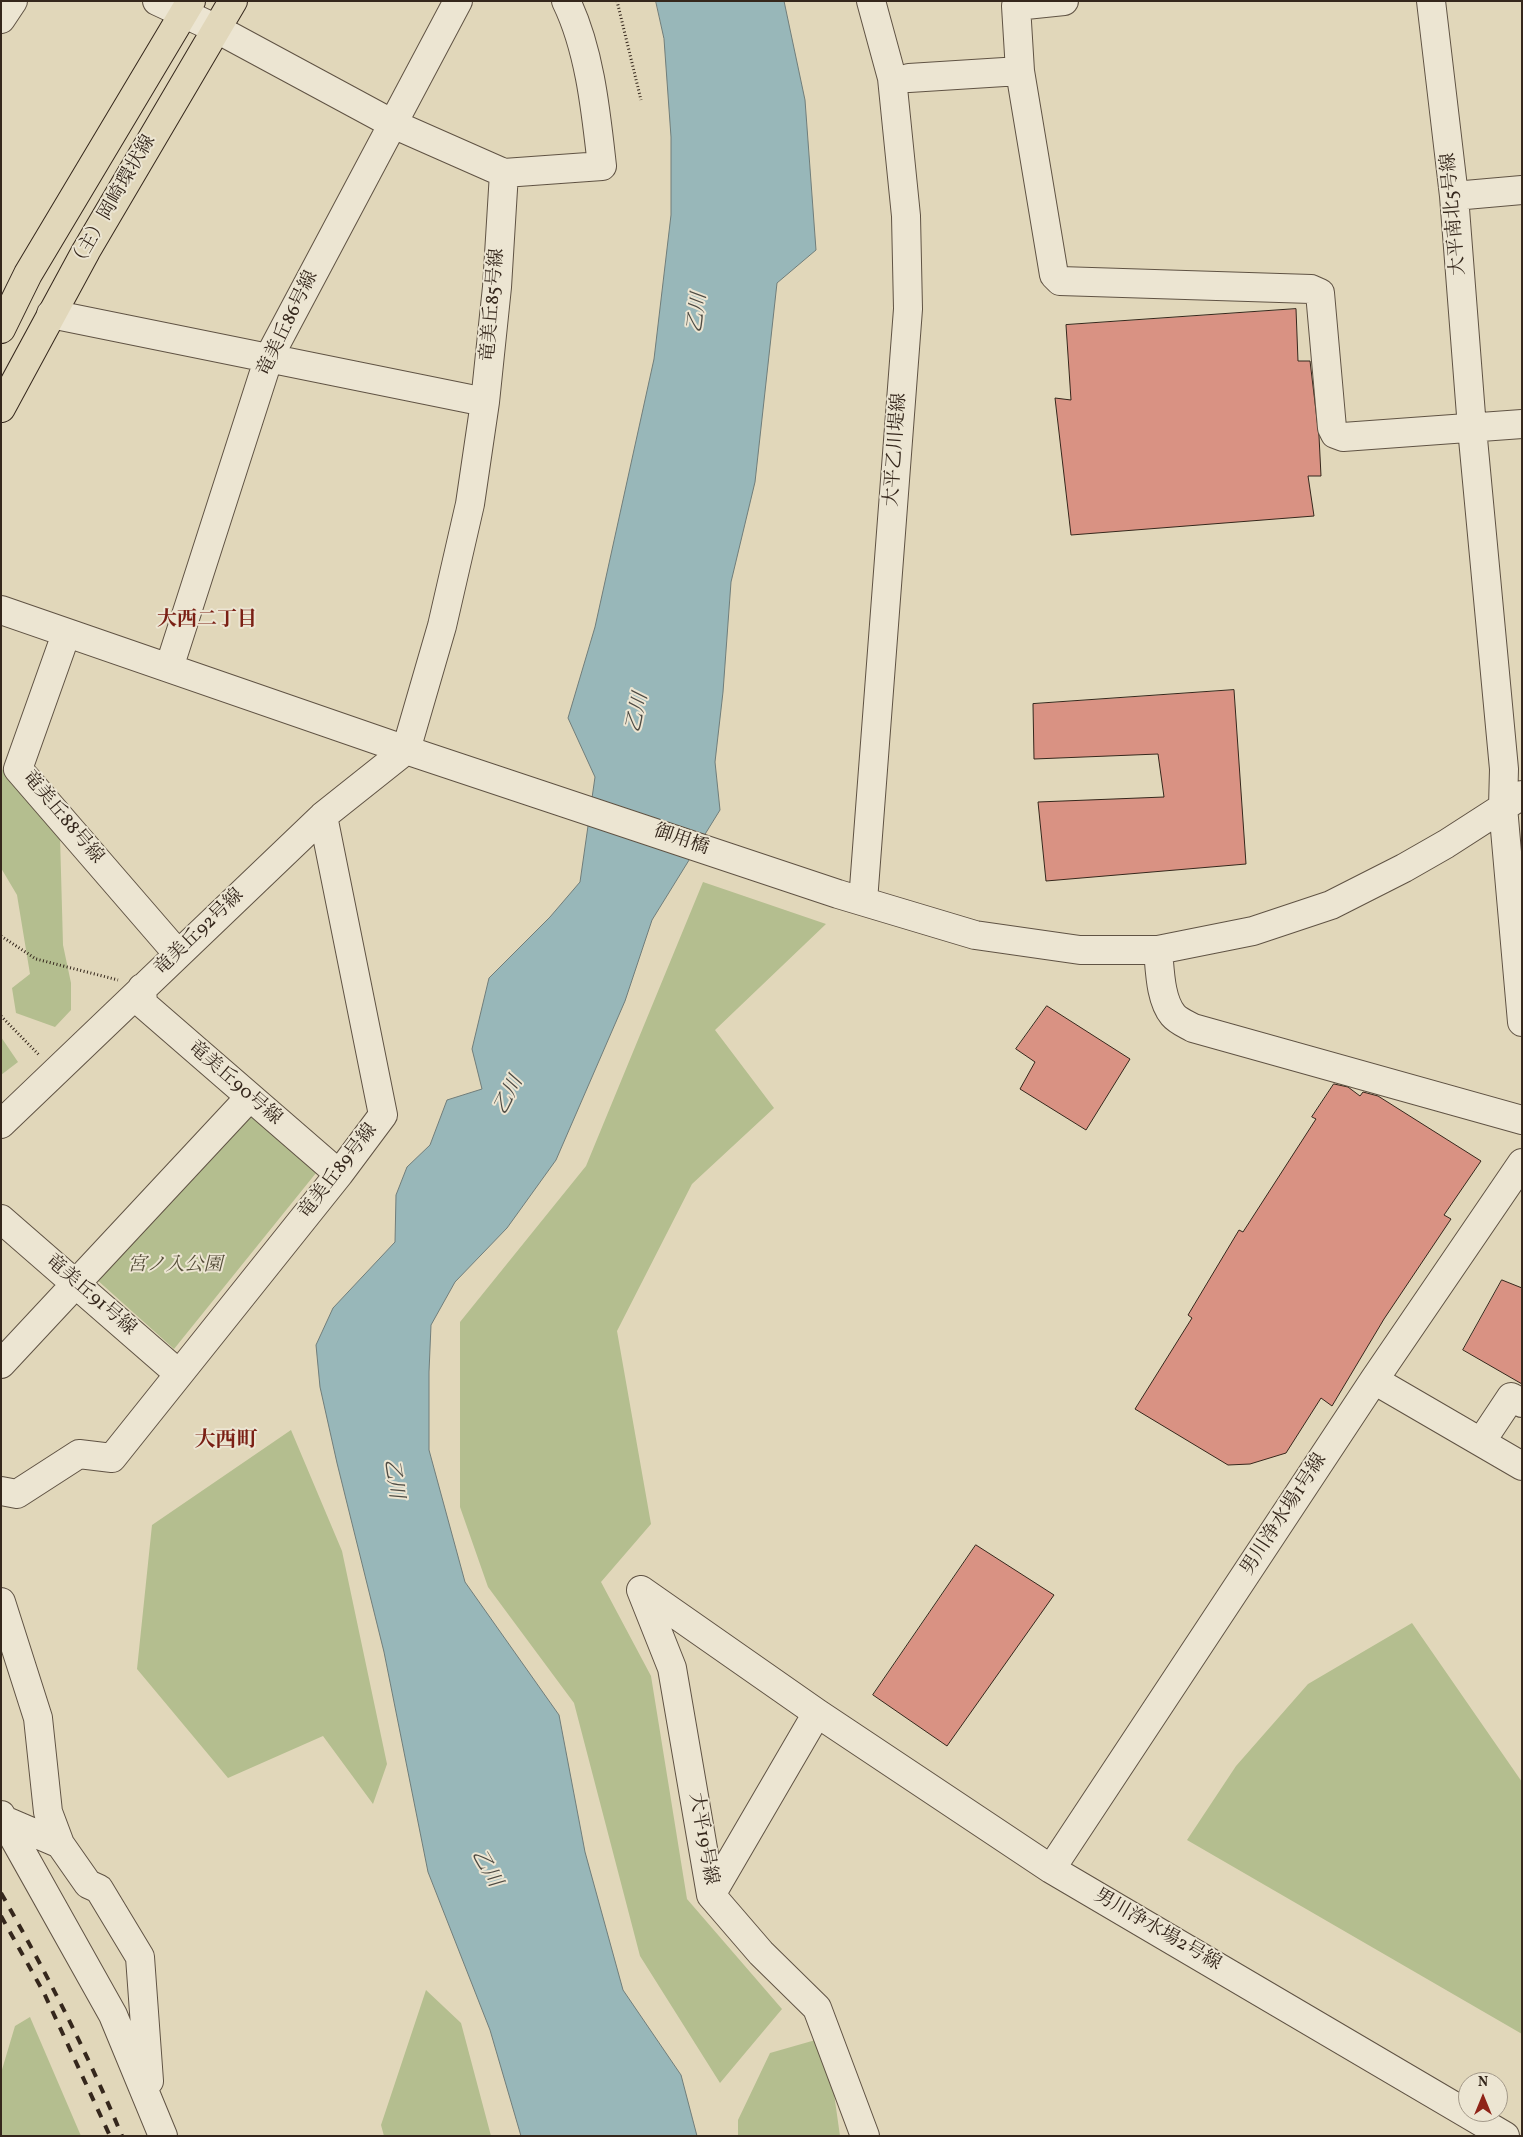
<!DOCTYPE html>
<html>
<head>
<meta charset="utf-8">
<style>
  body { margin:0 }
  #map { position:relative; width:1523px; height:2137px; overflow:hidden; background:#e1d7ba; font-family:Vollkorn,serif }
  canvas { display:block }
  .frame { position:absolute; inset:0; border:2px solid #35271c; pointer-events:none }
  .north { position:absolute; left:1458px; top:2072px; width:50px; height:50px; box-sizing:border-box; background:#ece5d2; border:1px solid #a39989; border-radius:50%; rotate:0deg; font-size:14px; font-weight:700; line-height:20px; text-align:center; color:#35271c }
  .north::after { content:''; display:block; margin:auto; width:18px; height:22px; background:#8f2418; clip-path:polygon(50% 0,100% 100%,50% 72%,0 100%) }
</style>
</head>
<body>
<div id="map">
<canvas width="1523" height="2137"></canvas>
<div class="frame"></div>
<div class="north">N</div>
</div>
<script>
const g = document.querySelector('canvas').getContext('2d');
g.lineJoin = 'round';
function paint(path, color) {
  g.fillStyle = color;
  g.fill(path, 'evenodd');
}
function trace(path, color, width, dash) {
  g.strokeStyle = color;
  g.lineWidth = width;
  g.lineCap = dash ? 'butt' : 'round';
  g.setLineDash(dash || []);
  g.stroke(path);
}
function label(font, color, halo, rows, align = 'center') {
  g.font = font + ' Vollkorn,"Noto Serif JP",serif';
  g.lineWidth = 4;
  g.setLineDash([]);
  g.textBaseline = 'middle';
  g.strokeStyle = halo;
  g.fillStyle = color;
  for (const [text, x, y, turn = 0] of rows) {
    g.save();
    g.translate(x, y);
    g.rotate((+turn || 0) * Math.PI / 180);
    g.textAlign = isNaN(turn) ? turn : align;
    if (halo) g.strokeText(text, 0, 0);
    g.fillText(text, 0, 0);
    g.restore();
  }
}
paint(new Path2D(`
  M1,768L60,836L63,945L71,983V1010L55,1027L16,1013L12,988L30,974L17,895L1,868Z
  M703,882L826,924L715,1030L774,1108L692,1184L617,1331L651,1524L601,1582L651,1676L687,1899L782,2009L720,2083L640,1956L574,1703L488,1587L460,1507V1322L586,1166Z
  M1,1037L18,1062L1,1075Z
  M250,1113L316,1173L174,1349L95,1278Z
  M291,1430L342,1551L387,1764L373,1804L323,1736L228,1778L137,1669L152,1525Z
  M1412,1623L1522,1782V2034L1187,1840L1236,1766L1308,1684Z
  M426,1990L461,2023L491,2136H384L381,2125Z
  M30,2017L81,2136H1V2073L15,2026Z
  M826,2037L840,2136H738V2120L770,2053Z`), '#b4be8f');
const water = new Path2D(`
  M656,1H784L805,100L816,250L777,283L755,482L731,582L723,692L715,762L720,810L652,920L625,1001L556,1160L507,1228L455,1282L431,1325L429,1372V1450L465,1582L559,1715L585,1852L623,1990L681,2075L697,2136H521L490,2030L428,1872L384,1652L337,1463L320,1387L316,1345L333,1308L395,1242L396,1195L407,1167L430,1145L447,1100L482,1089L472,1049L489,978L550,917L580,882L595,777L568,718L595,627L654,359L671,215V137L664,39Z`);
paint(water, '#98b7b9');
trace(water, '#707d7a', 1);
const building = new Path2D(`
  M1296,309L1298,361H1310L1319,436L1321,476H1308L1314,516L1071,535L1055,398L1071,400L1066,325Z
  M1234,690L1246,864L1046,881L1038,802L1164,797L1158,754L1034,759L1033,704Z
  M1047,1006L1130,1059L1086,1130L1020,1089L1035,1062L1016,1049Z
  M1334,1084L1348,1087L1360,1096L1363,1092L1378,1096L1481,1161L1444,1215L1451,1219L1384,1319L1332,1406L1321,1398L1286,1453L1250,1464L1228,1465L1135,1409L1192,1318L1188,1315L1239,1230L1243,1232L1316,1119L1312,1117Z
  M1502,1280L1522,1288V1384L1463,1350Z
  M976,1545L1054,1595L947,1746L873,1695Z`);
paint(building, '#d99283');
trace(building, '#35271c', 1);
const minor = new Path2D(`
  M157,1L217,29L393,124L504,173L602,166C596,113 590,50 566,1
  M1064,1L1016,6L1020,71L1054,275L1060,281L1311,289L1320,293L1332,428L1335,434L1343,437L1522,424
  M1431,1L1454,196L1472,428L1504,769L1503,807L1522,1022
  M1,19L13,1
  M909,78L1020,71
  M1454,196L1522,190
  M51,314L485,402
  M1,610L406,750L838,894L975,935L1080,950H1158L1253,931L1331,905L1404,868L1446,844L1522,795
  M66,634L18,769L178,954
  M169,668L269,357L458,1
  M863,901L908,309L906,216L892,78L871,1
  M1158,950C1160,970 1160,999 1173,1015C1178,1021 1186,1024 1193,1028L1522,1120
  M142,988L143,1004L339,1174
  M1,1124L323,816L406,750L442,626L470,504L485,402L497,287L504,173
  M1,1219L179,1374
  M1,1364L249,1098
  M1374,1380L1522,1466
  M1481,1442L1511,1397L1522,1403
  M1,1491L17,1494L79,1454L112,1458L339,1174L383,1115L323,816
  M641,1590L817,1713L1051,1869L1505,2136
  M641,1590L672,1668L711,1895L761,1953L817,2008L865,2136
  M1,1602L38,1718L48,1812L60,1844
  M1,1815L113,2015L163,2136
  M4,1820L60,1844L88,1884L99,1889L140,1957L149,2081
  M1051,1869L1374,1380L1522,1163
  M711,1895L817,1713`);
const major = new Path2D(`
  M1,329L28,274L191,1
  M1,408L86,251L233,1`);
trace(minor, '#605344', 30);
trace(major, '#35271c', 30);
trace(new Path2D(`
  M617,1L641,100
  M1,936L36,959L118,980
  M1,1016L39,1055`), '#35271c', 3, [1, 2.5]);
trace(minor, '#ece5d2', 28);
trace(major, '#e1d7ba', 28);
trace(new Path2D(`
  M1,1893C46,1972 87,2052 122,2136
  M1,1916L44,1993L110,2136`), '#35271c', 4, [9, 9]);
label('19px', '#35271c', '#ece5d2', [
  ["（主）岡崎環状線",114,203,-60],
  ["大平南北5号線",1455,214,-95],
  ["竜美丘85号線",494,305,-85],
  ["竜美丘86号線",289,324,-64],
  ["大平乙川堤線",897,450,-86],
  ["竜美丘88号線",62,818,50],
  ["御用橋",681,841,19],
  ["竜美丘92号線",200,933,-44],
  ["竜美丘90号線",234,1084,41],
  ["竜美丘89号線",339,1172,-52],
  ["竜美丘91号線",90,1296,41],
  ["男川浄水場1号線",1285,1515,-57],
  ["大平19号線",702,1839,80],
  ["男川浄水場2号線",1157,1931,30]
]);
label('italic 19px', '#554d39', '#ece5d2', [
  ["宮ノ入公園",175,1267]
]);
label('italic 20px', '#4e4b43', '#ece5d2', [
  ["乙川",699,313,-83],
  ["乙川",639,713,-78],
  ["乙川",510,1096,-63],
  ["乙川",392,1479,81],
  ["乙川",485,1869,60]
]);
label('bold 20px', '#7a1f14', '#ece5d2', [
  ["大西二丁目",207,621]
]);
label('bold 21px', '#7a1f14', '#ece5d2', [
  ["大西町",226,1442]
]);
</script>
</body>
</html>
